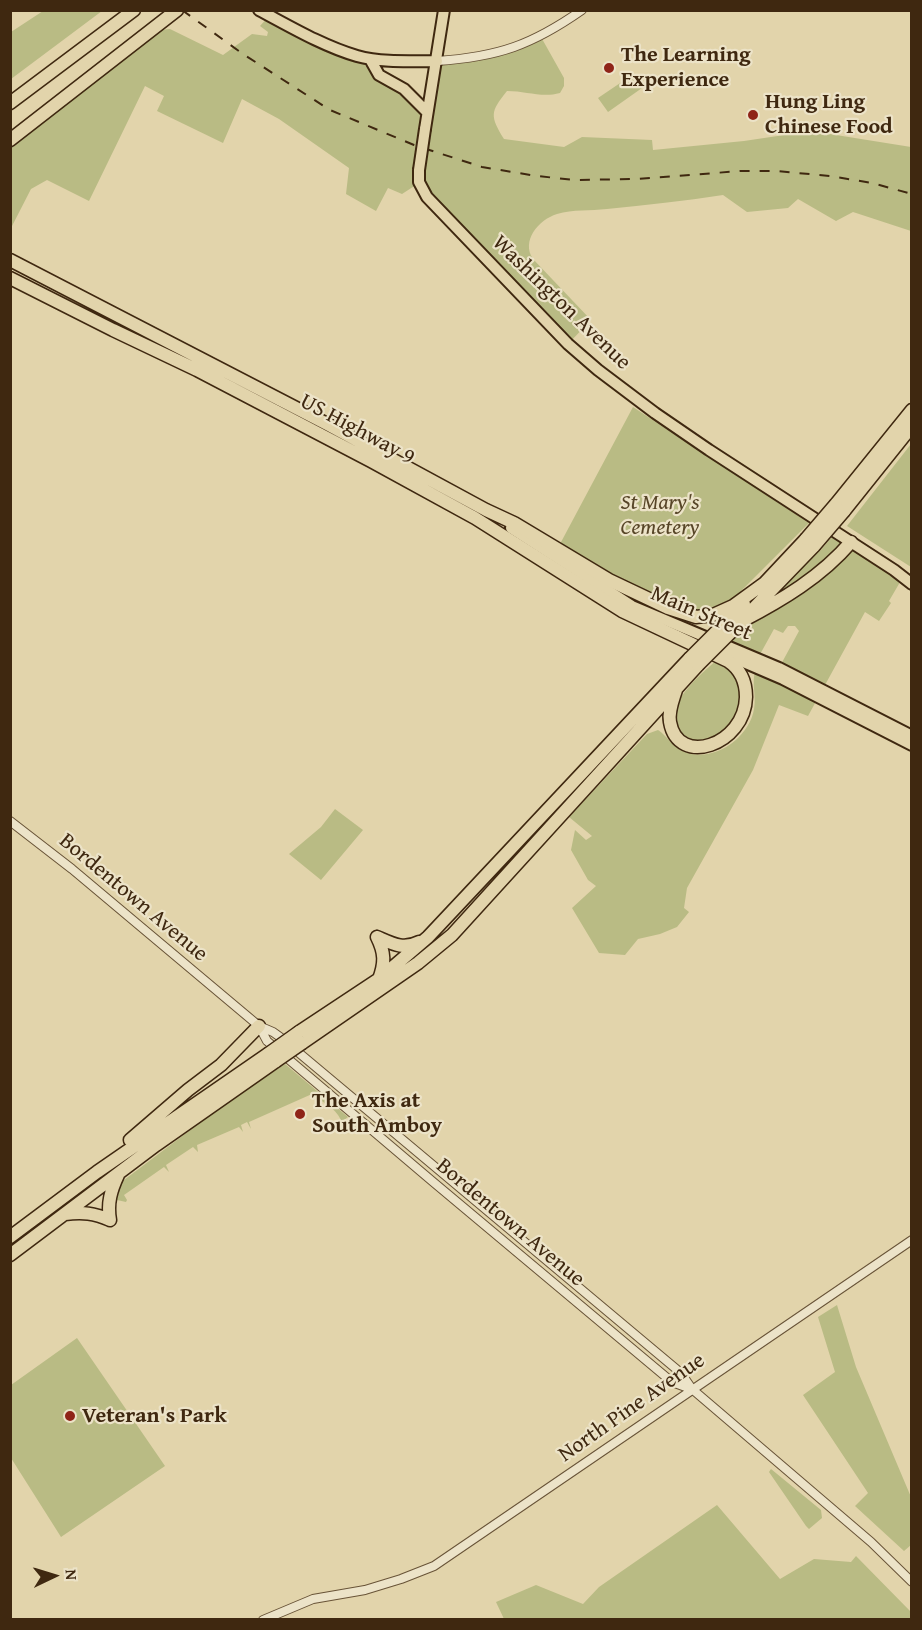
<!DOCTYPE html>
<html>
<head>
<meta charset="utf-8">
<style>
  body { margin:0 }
  #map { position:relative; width:922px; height:1630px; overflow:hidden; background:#e2d4ab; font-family:"Gentium Book Plus",serif }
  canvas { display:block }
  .frame { position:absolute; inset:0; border:12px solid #3f2810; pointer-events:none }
  .north { position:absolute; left:24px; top:1546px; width:60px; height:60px; -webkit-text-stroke:4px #ece3c8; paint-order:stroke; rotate:86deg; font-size:16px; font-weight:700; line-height:24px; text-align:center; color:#3f2810 }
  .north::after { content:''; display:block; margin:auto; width:21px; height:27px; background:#3f2810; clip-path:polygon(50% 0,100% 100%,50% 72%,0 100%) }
</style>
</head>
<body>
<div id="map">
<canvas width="922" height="1630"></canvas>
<div class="frame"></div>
<div class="north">N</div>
</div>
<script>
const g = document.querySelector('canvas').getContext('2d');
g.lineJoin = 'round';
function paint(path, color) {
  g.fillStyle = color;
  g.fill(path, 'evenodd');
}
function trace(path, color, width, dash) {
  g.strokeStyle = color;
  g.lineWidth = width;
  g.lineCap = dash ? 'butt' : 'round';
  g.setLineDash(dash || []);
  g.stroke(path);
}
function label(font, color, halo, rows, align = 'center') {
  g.font = font + ' "Gentium Book Plus",serif';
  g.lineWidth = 4.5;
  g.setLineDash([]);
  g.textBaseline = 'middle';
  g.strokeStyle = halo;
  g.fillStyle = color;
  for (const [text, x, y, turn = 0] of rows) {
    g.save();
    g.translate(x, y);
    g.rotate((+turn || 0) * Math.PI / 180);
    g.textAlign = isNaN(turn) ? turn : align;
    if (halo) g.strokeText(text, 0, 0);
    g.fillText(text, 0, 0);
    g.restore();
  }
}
paint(new Path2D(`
  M43,11H102L11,79V32Z
  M269,16L370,59L379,75L426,112L437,61L464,59L541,37L564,78V86L560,93C542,98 526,91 507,91C490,112 490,116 504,139L564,147L582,137L652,140L653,150L744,141L811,131L911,147V231L853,212L836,221L798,199L788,208L747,212L723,195C684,201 646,205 607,209C590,211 573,209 557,214C538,220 521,241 533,259L591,320L568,344L419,183L402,194L388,188L376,211L346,194L349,168L279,119L242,99L223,143L157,111L164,96L145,86L89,201L47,180L31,189L11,228V140L149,31L170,29L223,55L252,34L267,36L268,32L260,26Z
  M632,75L642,88L608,112L598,98Z
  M633,407L809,523L730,602L706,611H689L598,569L562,548L560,544Z
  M911,444V567L847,526Z
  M836,532L903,577L889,601L891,603L879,621L865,612L808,716L779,705L753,770L687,888L684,908L689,912L677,927L660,934L638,939L625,955L599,953L572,908L596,886L588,880L571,850L575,830L586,840L592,836L569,817L647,734L658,730C666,735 671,744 679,749C708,767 749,740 754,709C757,694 750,681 757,667L779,668L799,631L795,626H788L783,633L774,629L758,658L728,645L736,637L730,633L814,546L820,551Z
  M718,659C725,665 732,671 736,680C747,707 732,735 703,741C697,742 687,738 682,734C657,709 701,674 718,659Z
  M335,809L363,830L321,880L289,854L321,827Z
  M285,1064L348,1117L329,1131L328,1130L341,1120C334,1106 324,1104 312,1094L249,1122L251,1129L247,1122L241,1125L243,1132L239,1127L197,1145L198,1152L193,1147L166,1165L169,1172L164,1167L124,1195L127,1200L126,1202L117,1200C114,1193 120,1184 124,1180L226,1103Z
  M837,1305L856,1367L911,1497V1545L904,1551L855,1506L868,1493L803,1395L835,1372L818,1317Z
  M77,1338L165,1466L61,1537L11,1458V1385Z
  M771,1469L821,1510L822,1518L809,1529L806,1526L769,1472Z
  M717,1505L780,1579L814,1559L851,1562L856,1556L911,1612V1619H504L496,1602L536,1585L583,1604L599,1587Z`), '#b9bb84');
const minor = new Path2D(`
  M437,61C498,57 532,45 582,10
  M10,821L72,869L259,1026L273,1032L280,1037L681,1373L692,1389L871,1542L912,1582
  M259,1026L267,1041L432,1181L672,1382L691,1389
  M263,1620L313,1599L365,1590L401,1579L434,1566L912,1240`);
const major = new Path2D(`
  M259,10C291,27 323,46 357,56C382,63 411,61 437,61
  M370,59L379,75L404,89L427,112
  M425,129L444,10
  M419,170V182L427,197L568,344L598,370L655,413L709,450L894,570L912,584
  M511,528L632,606L779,668L912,736
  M720,652L783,679L912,745`);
const highway = new Path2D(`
  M10,103L134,10
  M10,140L177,10
  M10,260L327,424L486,510L514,523L609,580L668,608L696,617L713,615L733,606L766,582
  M10,278L113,330L197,370L371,461L475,518L622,611L728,661C740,669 746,682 746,697C745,745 678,768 670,722C668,711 673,700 676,690
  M836,504L912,410
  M844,511L912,426
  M760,588L806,539
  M742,621C782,600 821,577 851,542
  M721,627L744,604
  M730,633L814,546
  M377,937C393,944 403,950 419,942
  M377,937C385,953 385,963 379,979
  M299,1032L379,979L428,937L690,658
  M302,1043L418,963L452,935L698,665
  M130,1140L188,1090L221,1065L259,1026
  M65,1214C83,1212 94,1213 110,1220
  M110,1220C107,1203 111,1190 118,1175
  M10,1237L97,1172L268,1054
  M10,1255L156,1145L276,1061`);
trace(minor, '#685337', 10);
trace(major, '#3f2810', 14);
trace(highway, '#3f2810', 15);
trace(minor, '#ece3c8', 8);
trace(major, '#e2d4ab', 10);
trace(highway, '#e2d4ab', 12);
trace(new Path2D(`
  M182,10L243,54L330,110L414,145L482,167L537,176L575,180L636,179L741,171H776L830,176L872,183L912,194`), '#3f2810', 2, [10, 10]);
const majorBridge = new Path2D(`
  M419,170L425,129`);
const highwayBridge = new Path2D(`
  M806,539L836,504
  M814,546L844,511
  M690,658L721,627
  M698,665L730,633
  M268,1054L299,1032
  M276,1061L302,1043`);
trace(majorBridge, '#3f2810', 14, []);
trace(highwayBridge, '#3f2810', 15, []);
trace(majorBridge, '#e2d4ab', 10);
trace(highwayBridge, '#e2d4ab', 12);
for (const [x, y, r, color] of [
  [609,68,6,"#8f2418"],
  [753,115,6,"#8f2418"],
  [300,1114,6,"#8f2418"],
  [70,1416,6,"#8f2418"]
]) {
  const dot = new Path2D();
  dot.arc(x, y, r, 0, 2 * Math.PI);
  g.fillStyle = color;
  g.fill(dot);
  trace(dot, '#ece3c8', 2);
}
label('bold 22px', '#3f2810', '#ece3c8', [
  ["The Learning",621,55],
  ["Experience",621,80],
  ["Hung Ling",765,102],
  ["Chinese Food",765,127],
  ["The Axis at",312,1101],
  ["South Amboy",312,1126],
  ["Veteran's Park",82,1416]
], 'left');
label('22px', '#3f2810', '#ece3c8', [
  ["Washington Avenue",561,303,44],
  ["US Highway 9",357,430,28],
  ["Main Street",701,614,23],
  ["Bordentown Avenue",133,898,40],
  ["Bordentown Avenue",510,1223,40],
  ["North Pine Avenue",632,1408,-35]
]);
label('italic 22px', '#574527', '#ece3c8', [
  ["St Mary's",660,503],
  ["Cemetery",660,528]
]);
</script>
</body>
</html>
